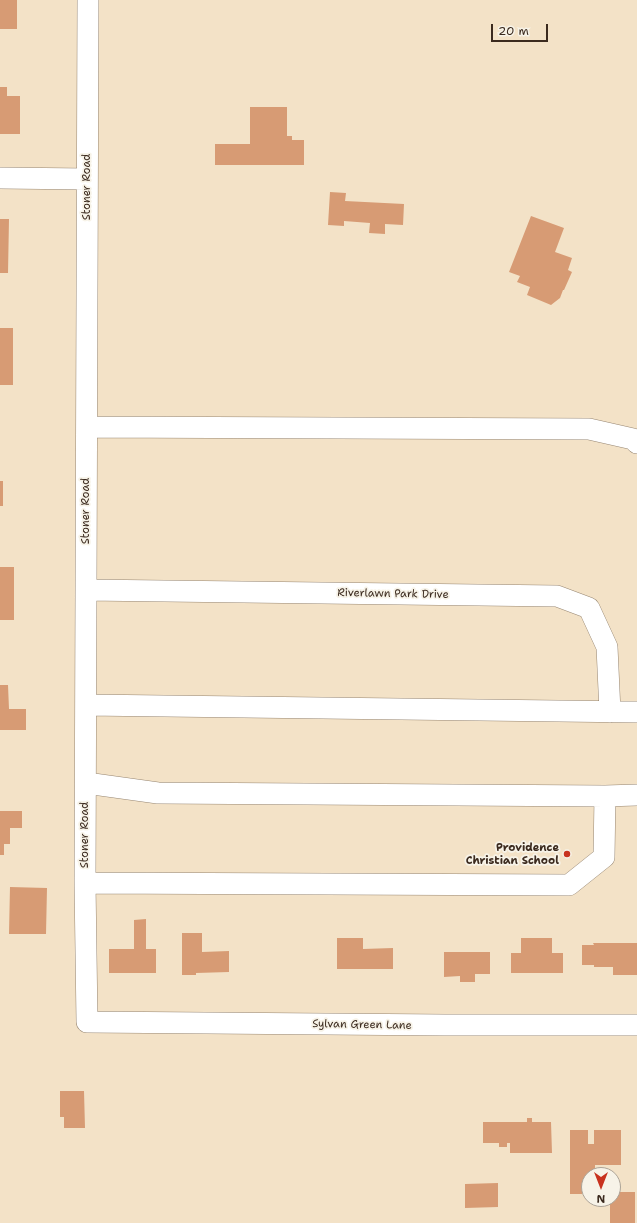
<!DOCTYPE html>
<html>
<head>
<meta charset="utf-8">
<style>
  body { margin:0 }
  #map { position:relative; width:637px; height:1223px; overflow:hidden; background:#f3e2c7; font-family:"Shantell Sans",sans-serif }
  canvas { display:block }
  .north { position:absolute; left:581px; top:1167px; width:40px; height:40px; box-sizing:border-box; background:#f7f3e8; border:1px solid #aca397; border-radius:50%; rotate:180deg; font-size:11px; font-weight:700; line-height:16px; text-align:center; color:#3b2a1e }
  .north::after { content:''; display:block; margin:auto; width:14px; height:18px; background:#c8321e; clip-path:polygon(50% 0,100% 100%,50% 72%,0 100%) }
  .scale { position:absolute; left:491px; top:24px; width:57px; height:18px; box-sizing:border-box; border:2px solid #3b2a1e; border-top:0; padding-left:5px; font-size:12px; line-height:14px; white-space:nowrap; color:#3b2a1e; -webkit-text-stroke:3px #f7f3e8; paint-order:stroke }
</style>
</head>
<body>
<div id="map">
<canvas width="637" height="1223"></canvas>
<div class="north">N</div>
<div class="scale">20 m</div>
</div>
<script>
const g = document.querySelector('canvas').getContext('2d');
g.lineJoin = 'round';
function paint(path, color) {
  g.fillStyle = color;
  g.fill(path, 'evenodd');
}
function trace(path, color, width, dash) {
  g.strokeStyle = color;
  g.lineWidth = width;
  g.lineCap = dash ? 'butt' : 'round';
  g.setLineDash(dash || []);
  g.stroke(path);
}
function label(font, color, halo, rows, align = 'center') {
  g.font = font + ' "Shantell Sans",sans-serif';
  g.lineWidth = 3.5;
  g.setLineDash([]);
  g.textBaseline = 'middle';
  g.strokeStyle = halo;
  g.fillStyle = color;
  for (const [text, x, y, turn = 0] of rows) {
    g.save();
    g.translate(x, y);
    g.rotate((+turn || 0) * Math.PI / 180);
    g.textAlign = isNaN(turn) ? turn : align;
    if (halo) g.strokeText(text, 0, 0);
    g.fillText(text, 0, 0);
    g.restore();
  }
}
paint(new Path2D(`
  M0,0H17V29H0Z
  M0,87H7V96H20V134H0Z
  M250,107H287V136H292V140H304V165H215V144H250Z
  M330,192L346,193L345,201L404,204L403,225L385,224V234L369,233L370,223L344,221V226L328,225Z
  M531,216L564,228L555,252L572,258L568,270L572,272L564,290H563L560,298L551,305L527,295L530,287L517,282L520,276L509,272Z
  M0,219H9L8,273H0Z
  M0,328H13V385H0Z
  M0,481H3V506H0Z
  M0,567H14V620H0Z
  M0,685H8L9,709H26V730H0Z
  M0,811H22V828H10V844H4V855H0Z
  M10,887L47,888L46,934H9Z
  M146,919V949H156V973H109V949H134V920Z
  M182,933H202V952L229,951V972L196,973V975H182Z
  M337,938H363V949L393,948V969H337Z
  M521,938H552V953H563V973H511V953H521Z
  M593,943H637V975H613V967H594V965H582V945H594Z
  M444,952H490V974H475V982H460V976L444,977Z
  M60,1091H84L85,1128H64V1117H60Z
  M527,1118H532V1122H551L552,1153H510V1143H507V1147H499V1143H483V1122H527Z
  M570,1130H588V1144H594V1130H621V1165H595V1175H589V1184H582V1194H570Z
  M498,1183V1207L465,1208V1184Z
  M613,1192H635V1223H610V1199H613Z`), '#d79b74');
const minor = new Path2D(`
  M88,0L85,883L87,1022L445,1025H637
  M0,178L87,179
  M87,427L589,429L633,439L637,443
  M86,590L557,596L589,608L607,647L610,712
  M86,705L637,712
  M86,783L158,793L605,796L637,795
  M85,883L569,885L604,857L605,796`);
trace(minor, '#978672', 22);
trace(minor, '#fff', 21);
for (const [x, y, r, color] of [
  [567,854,4,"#c8321e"]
]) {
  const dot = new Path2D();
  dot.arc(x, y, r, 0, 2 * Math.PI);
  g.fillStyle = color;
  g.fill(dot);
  trace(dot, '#f7f3e8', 1.5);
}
label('11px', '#3b2a1e', '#f7f3e8', [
  ["Stoner Road",87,187,-90],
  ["Stoner Road",86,511,-90],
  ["Riverlawn Park Drive",393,594,1],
  ["Stoner Road",85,835,-90],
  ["Sylvan Green Lane",362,1025,1]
]);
label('bold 11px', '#3b2a1e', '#f7f3e8', [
  ["Providence",559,848],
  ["Christian School",559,861]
], 'right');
</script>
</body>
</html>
